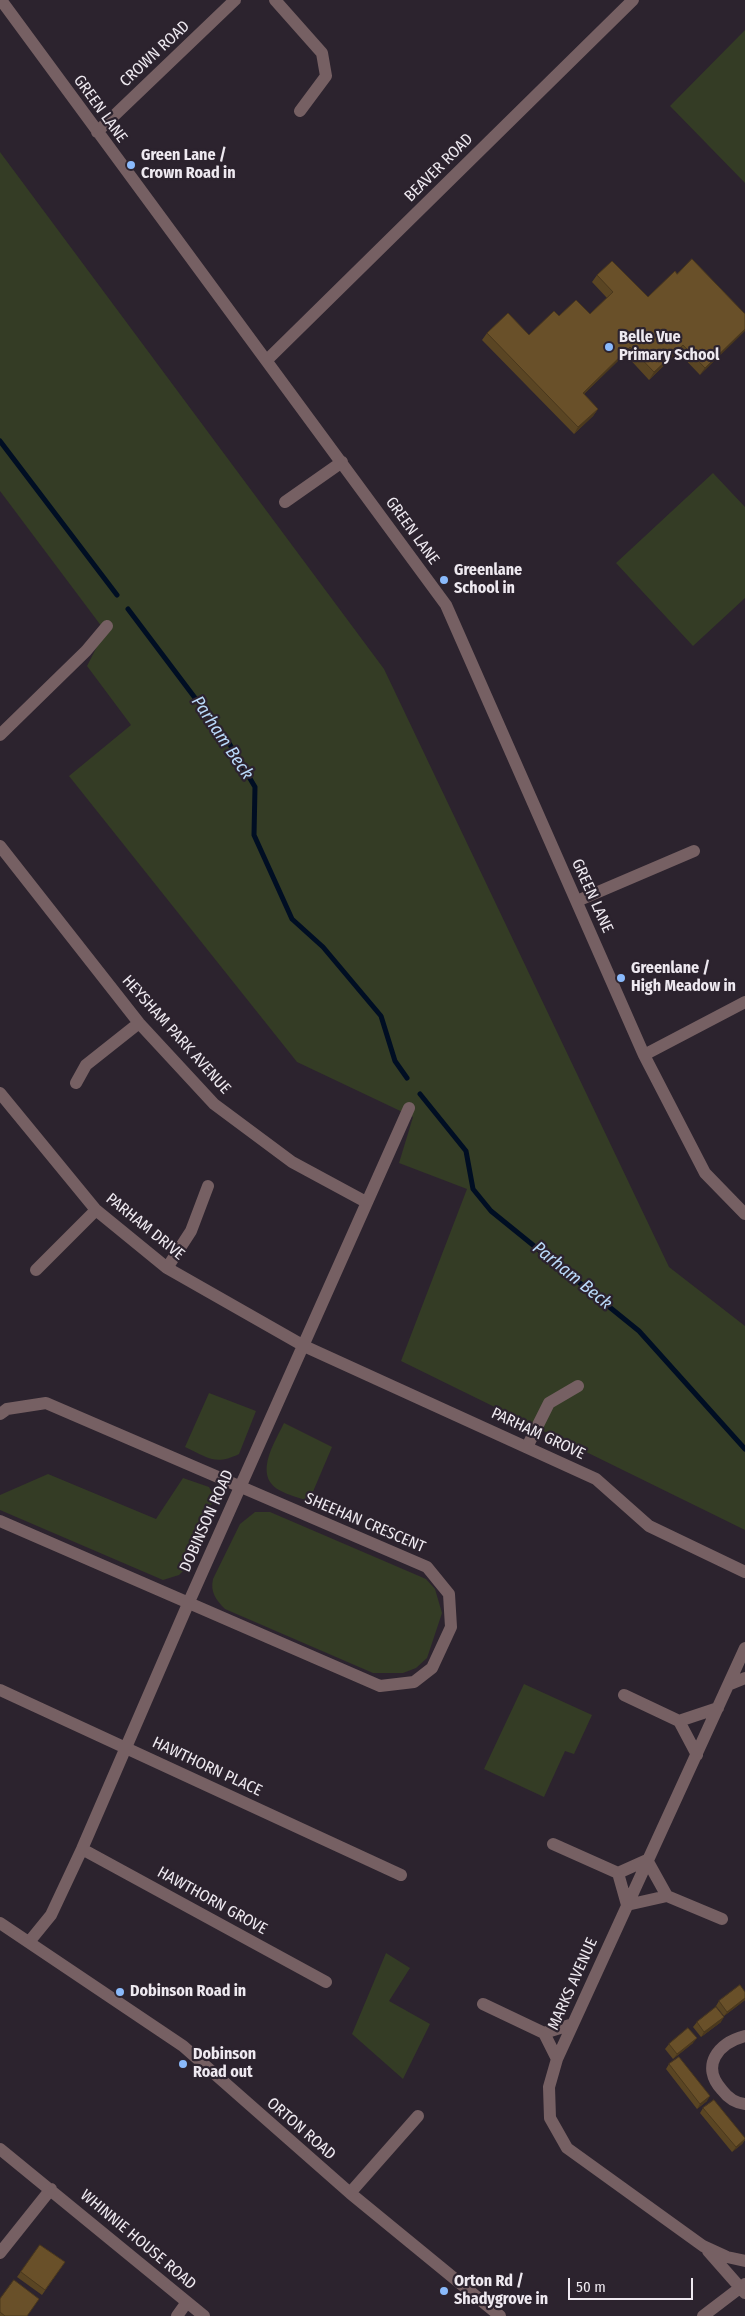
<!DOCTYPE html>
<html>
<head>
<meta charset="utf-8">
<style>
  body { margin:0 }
  #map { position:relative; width:745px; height:2316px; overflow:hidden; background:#2c232e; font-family:"Fira Sans Condensed",sans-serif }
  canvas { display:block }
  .scale { position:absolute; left:568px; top:2278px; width:125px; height:22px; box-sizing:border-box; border:2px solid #eee9f0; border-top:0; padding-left:6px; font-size:15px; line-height:18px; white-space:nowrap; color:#eee9f0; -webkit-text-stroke:4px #2c232e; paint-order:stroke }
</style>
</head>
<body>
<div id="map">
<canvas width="745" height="2316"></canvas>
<div class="scale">50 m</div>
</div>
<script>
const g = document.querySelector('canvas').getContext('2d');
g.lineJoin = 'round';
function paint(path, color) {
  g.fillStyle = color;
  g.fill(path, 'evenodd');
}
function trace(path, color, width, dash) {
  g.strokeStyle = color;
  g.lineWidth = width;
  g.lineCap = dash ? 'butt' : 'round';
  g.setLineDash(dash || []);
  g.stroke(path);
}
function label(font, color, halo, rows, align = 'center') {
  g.font = font + ' "Fira Sans Condensed",sans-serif';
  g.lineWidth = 4.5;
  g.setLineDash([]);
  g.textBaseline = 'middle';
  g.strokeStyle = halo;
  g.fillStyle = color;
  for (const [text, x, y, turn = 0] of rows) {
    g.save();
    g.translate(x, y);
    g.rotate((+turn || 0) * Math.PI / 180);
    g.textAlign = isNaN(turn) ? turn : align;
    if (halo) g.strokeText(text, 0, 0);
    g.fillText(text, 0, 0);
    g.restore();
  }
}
paint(new Path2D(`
  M745,30V183L670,106Z
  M0,152L384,669L669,1267L745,1326V1530L401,1361L467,1189L399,1163L413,1117L297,1062L69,776L131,725L87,666L105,631L0,491Z
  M713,473L745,507V598L693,646L616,563Z
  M209,1393L256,1411L239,1454C215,1466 207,1457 185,1447Z
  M284,1423L332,1447L309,1501C299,1498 288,1495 279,1490C253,1475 275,1442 284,1423Z
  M48,1474L156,1519L183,1478L209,1487L213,1495L212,1503L185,1569L179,1575L163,1580L0,1510V1495Z
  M255,1512H270L426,1579L435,1589L442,1613L427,1658L416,1668L403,1673H373L225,1609C216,1600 210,1592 213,1579L240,1524Z
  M524,1684L592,1715L574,1754L565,1751L544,1797L484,1769Z
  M386,1953L410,1968L389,2001L430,2024L403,2079L352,2034Z`), '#343c25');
trace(new Path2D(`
  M0,441L117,595
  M128,609L229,743L255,787L254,835L292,919L323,947L381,1016L395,1061L407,1078
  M420,1094L466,1151L473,1189L491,1211L639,1331L745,1449`), '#000e23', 5);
trace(new Path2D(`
  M1,0L446,605L644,1055L705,1173L745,1214
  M275,0L322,53L326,76L300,111
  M97,132L235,0
  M267,360L633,0
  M285,502L342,462
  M0,735L86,651L107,626
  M0,846L139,1023L214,1104L292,1162L366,1202
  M577,901L694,851
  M644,1055L745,1002
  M76,1083L86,1065L139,1023
  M0,1093L96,1210L167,1268L304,1346L596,1479L649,1526L745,1572
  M167,1268L191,1231L208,1186
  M36,1270L96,1210
  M0,1414L7,1409L46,1403L427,1567L449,1594L451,1627L432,1668L414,1682L380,1686L0,1521
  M527,1447L549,1403L578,1386
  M745,1648L573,2024L557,2059L549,2087L550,2118L567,2148L703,2246L727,2257L745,2261
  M728,1685L745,1678
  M0,1690L401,1875
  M624,1695L679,1721L697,1755
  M679,1721L718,1708
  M553,1844L618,1873L647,1860L667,1896
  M82,1849L326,1982
  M618,1873L627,1905L667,1896L722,1919
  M0,1923L183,2046L350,2193L500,2316
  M29,1942L51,1915L82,1849L188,1604L409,1108
  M483,2004L544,2033L557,2059
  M544,2033L573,2024
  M745,2036C718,2043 700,2066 722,2090C728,2098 735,2103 745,2104
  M0,2149L204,2316
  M350,2193L418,2116
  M708,2251L745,2293
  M0,2253L51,2189
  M177,2316L187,2302
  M703,2316L745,2284`), '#766063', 12);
paint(new Path2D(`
  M677,274L745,314L700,375L678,352L649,380L625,354L584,394L598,409L593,416L574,434L482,340L487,333L529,335L559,316L590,314L607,298L592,282L597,275L648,297Z
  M745,2000L724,2016L716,2006L719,2001Z
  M697,2022H721L701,2037L693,2027Z
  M693,2043L673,2059L665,2049L669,2044Z
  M669,2064L707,2101L697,2109L666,2069Z
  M703,2108L745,2140L742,2144L732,2152L700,2113Z
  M40,2245L65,2262L42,2295L17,2277Z
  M0,2299L27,2316H0Z`), '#5a4523');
paint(new Path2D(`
  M745,329V331L700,375L705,368Z
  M683,345L678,352L649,380L654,372Z
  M630,347L625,354L578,400L583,393Z
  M598,409L593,416L574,434L578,427Z
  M745,1998V2000L724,2016L727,2012Z
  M724,2017L721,2022L701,2037L704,2032Z
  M697,2038L693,2043L673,2059L677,2054Z
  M710,2096L707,2101L697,2109L700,2104Z
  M745,2139L742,2144L732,2152L736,2147Z`), '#4a381d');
const building = new Path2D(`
  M692,259L745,314V329L705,368L683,345L654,372L630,347L583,393L598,409L578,427L487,333L508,313L529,335L554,311L559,316L576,300L590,314L613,292L597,275L612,261L648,297L675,271L677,274Z
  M740,1985L745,1992V1998L727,2012L719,2001Z
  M716,2007L724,2017L704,2032L697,2022Z
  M688,2028L697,2038L677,2054L669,2044Z
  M679,2057L710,2096L700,2104L669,2064Z
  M714,2100L745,2138V2139L736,2147L703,2108Z
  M40,2245L65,2262L45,2290L21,2272Z
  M14,2280L39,2299L27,2316H5L0,2312V2299Z`);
paint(building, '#695029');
trace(building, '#4a381d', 1);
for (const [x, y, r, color] of [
  [131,165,5,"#8abafc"],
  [609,347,5,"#8abafc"],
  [444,580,5,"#8abafc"],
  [621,978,5,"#8abafc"],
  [120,1992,5,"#8abafc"],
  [183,2064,5,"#8abafc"],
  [444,2291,5,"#8abafc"]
]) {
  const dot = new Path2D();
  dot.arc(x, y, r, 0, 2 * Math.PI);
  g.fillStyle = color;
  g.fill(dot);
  trace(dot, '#2c232e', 2);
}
label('16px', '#eee9f0', '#2c232e', [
  ["CROWN ROAD",155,54,-43],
  ["GREEN LANE",100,109,54],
  ["BEAVER ROAD",439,168,-45],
  ["GREEN LANE",412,531,54],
  ["GREEN LANE",592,896,66],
  ["HEYSHAM PARK AVENUE",176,1035,48],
  ["PARHAM DRIVE",145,1227,39],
  ["PARHAM GROVE",538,1434,25],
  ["DOBINSON ROAD",207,1521,-66],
  ["SHEEHAN CRESCENT",365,1523,23],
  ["HAWTHORN PLACE",207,1767,25],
  ["HAWTHORN GROVE",212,1901,29],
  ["MARKS AVENUE",573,1984,-66],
  ["ORTON ROAD",301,2129,41],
  ["WHINNIE HOUSE ROAD",138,2240,40]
]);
label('bold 16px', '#eee9f0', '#2c232e', [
  ["Green Lane /",141,156],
  ["Crown Road in",141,174],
  ["Belle Vue",619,338],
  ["Primary School",619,356],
  ["Greenlane",454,571],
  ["School in",454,589],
  ["Greenlane /",631,969],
  ["High Meadow in",631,987],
  ["Dobinson Road in",130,1992],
  ["Dobinson",193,2055],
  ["Road out",193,2073],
  ["Orton Rd /",454,2282],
  ["Shadygrove in",454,2300]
], 'left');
label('italic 18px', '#b9d9f9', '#2c232e', [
  ["Parham Beck",222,738,56],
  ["Parham Beck",572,1276,39]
]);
</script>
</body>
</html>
